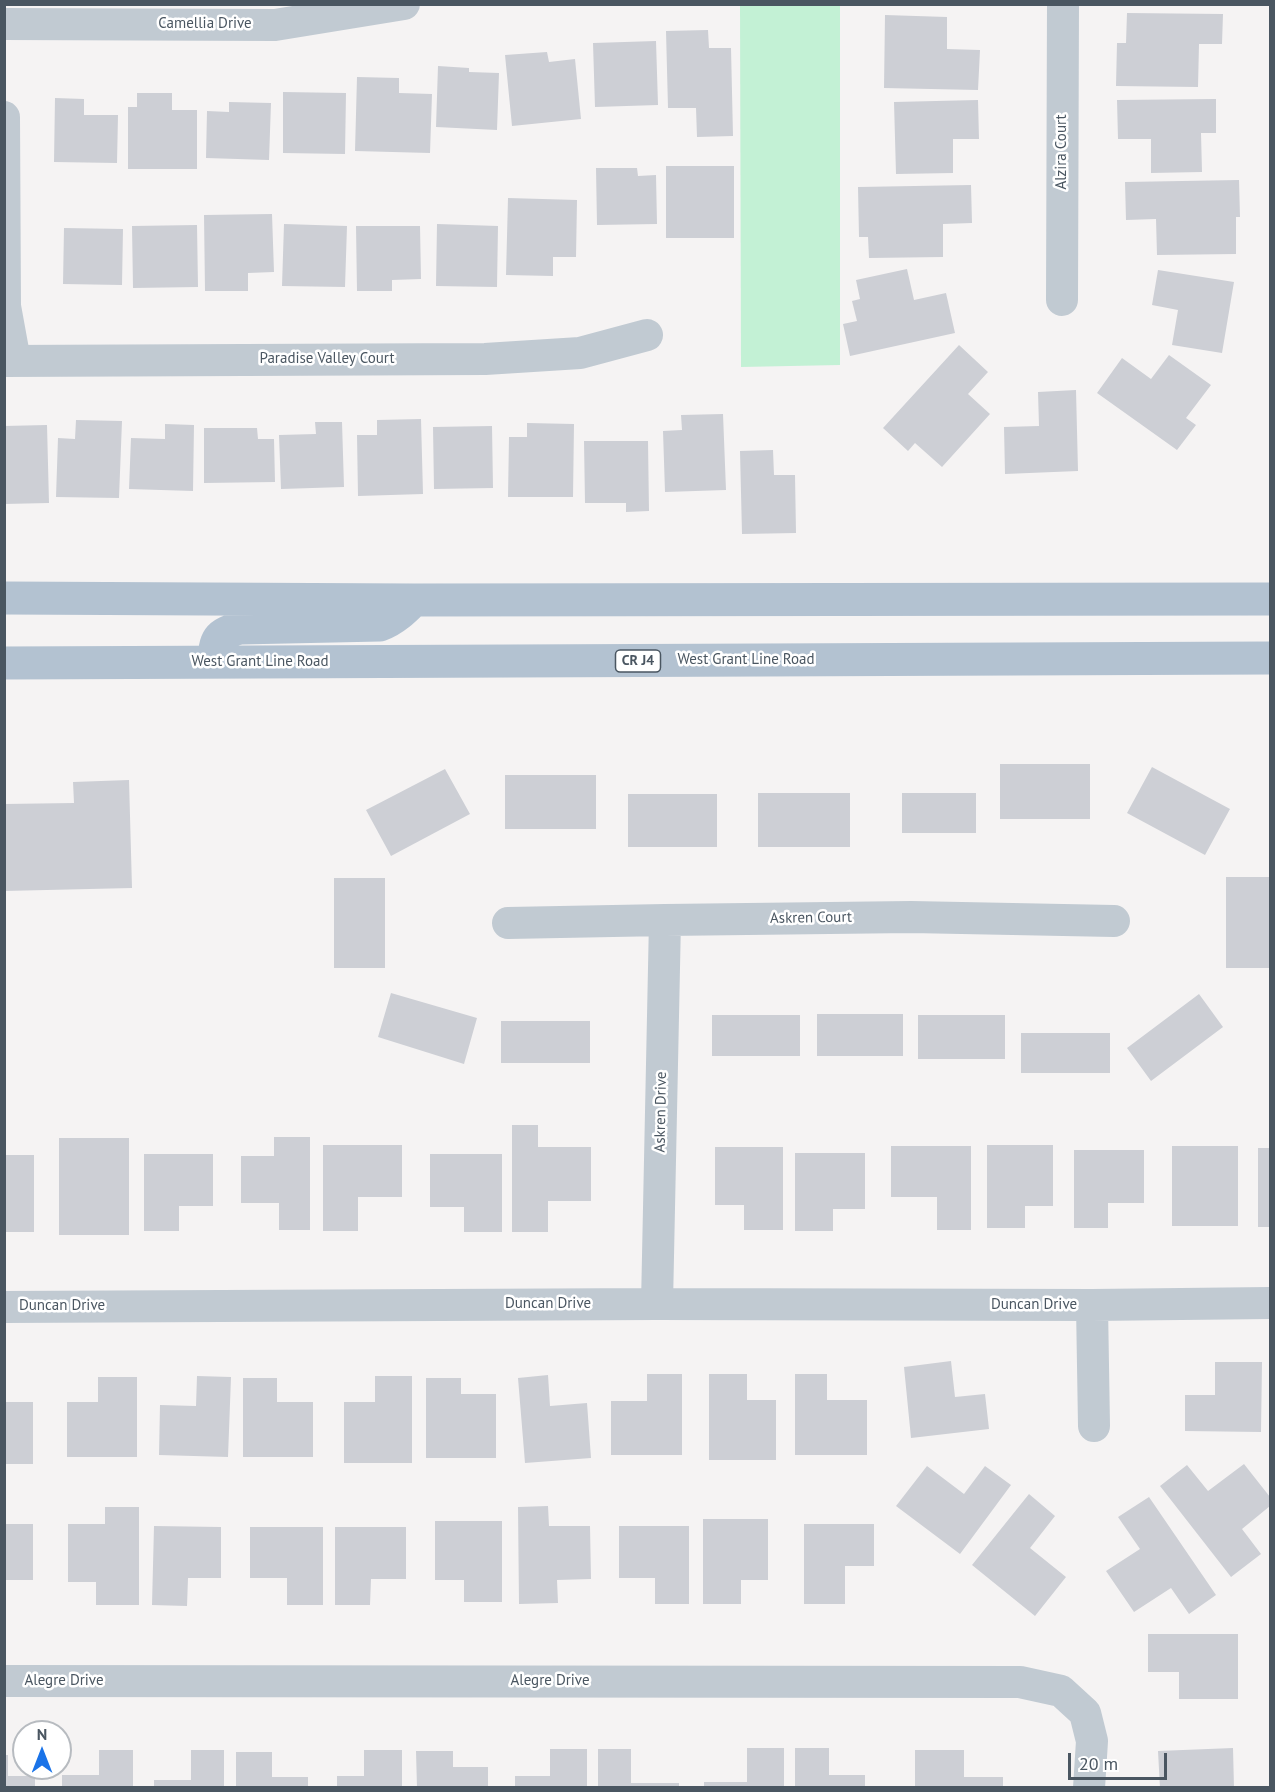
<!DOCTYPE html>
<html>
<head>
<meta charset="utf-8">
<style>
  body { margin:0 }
  #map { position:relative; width:1275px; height:1792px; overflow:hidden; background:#f5f3f3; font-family:"PT Sans",sans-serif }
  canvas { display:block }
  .frame { position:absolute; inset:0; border:6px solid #4a5661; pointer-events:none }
  .north { position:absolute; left:12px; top:1720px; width:60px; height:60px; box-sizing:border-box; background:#fff; border:2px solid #b7bbc0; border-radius:50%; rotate:0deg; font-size:16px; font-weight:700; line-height:24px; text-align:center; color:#4a5661 }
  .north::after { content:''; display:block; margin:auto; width:21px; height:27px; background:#1a73e8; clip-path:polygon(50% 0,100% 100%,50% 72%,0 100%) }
  .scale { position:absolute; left:1068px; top:1753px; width:99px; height:27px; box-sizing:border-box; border:3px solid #4a5661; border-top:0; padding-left:8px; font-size:18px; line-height:21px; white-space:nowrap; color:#4a5661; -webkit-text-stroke:4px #fff; paint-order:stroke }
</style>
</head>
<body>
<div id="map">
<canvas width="1275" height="1792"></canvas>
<div class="frame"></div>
<div class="north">N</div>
<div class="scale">20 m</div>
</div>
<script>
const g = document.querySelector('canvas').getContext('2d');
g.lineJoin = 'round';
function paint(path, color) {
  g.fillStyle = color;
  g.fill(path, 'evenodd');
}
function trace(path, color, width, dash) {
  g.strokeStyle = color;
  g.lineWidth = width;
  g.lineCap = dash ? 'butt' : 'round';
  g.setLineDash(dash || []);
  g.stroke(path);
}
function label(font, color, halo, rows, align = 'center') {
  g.font = font + ' "PT Sans",sans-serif';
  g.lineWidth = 5;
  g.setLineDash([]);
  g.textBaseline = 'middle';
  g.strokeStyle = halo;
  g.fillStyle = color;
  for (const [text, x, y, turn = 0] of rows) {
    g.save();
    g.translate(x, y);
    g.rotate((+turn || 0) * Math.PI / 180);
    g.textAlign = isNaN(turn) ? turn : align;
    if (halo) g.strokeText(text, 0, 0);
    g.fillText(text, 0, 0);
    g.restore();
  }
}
paint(new Path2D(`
  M740,5H840V365L741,367Z`), '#c3f1d5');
paint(new Path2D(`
  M1127,13L1223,14L1222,44H1199L1198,87L1116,86L1117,43H1126Z
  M885,15L947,17V49L980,50L978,90L884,88Z
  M708,30L709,48H731L733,136L697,137L696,108H668L666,31Z
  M656,41L658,105L595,107L593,43Z
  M547,52L549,62L575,59L581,119L512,126L505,55Z
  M438,66L469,68V72L499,73L497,130L436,127Z
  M357,77L399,78V93L432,94L430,153L355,151Z
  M283,92L346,93L345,154L283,153Z
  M137,93H172V110H197V169H128V107H137Z
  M55,98L84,99V115H118L117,163L54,162Z
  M1216,99V133H1201L1202,172L1151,173V139H1118L1117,100Z
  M978,100L979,139H953V173L896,174L894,102Z
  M229,102L271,103L269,160L206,158L207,111L229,112Z
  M666,166H734V238H666Z
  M596,168H637L638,176L656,175L657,224L597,225Z
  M1239,180L1240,217H1236V254L1157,255L1156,219L1126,220L1125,182Z
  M971,185L972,223L943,224V257L869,258L868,237H859L858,187Z
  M508,198L577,200L576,257H553V276L506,275Z
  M272,214L274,272L248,273V291H205L204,215Z
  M284,224L347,226L345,287L282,286Z
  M437,224L498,226L497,287L436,286Z
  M197,225L198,287L133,288L132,226Z
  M356,226H420L421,279L392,280V291H357Z
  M64,228L123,229L122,285L63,284Z
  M907,269L914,300L946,293L955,333L850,356L843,324L857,321L852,301L860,299L856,280Z
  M1158,270L1234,282L1222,353L1172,345L1178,310L1152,305Z
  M959,345L988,372L968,394L990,414L942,467L915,443L908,451L883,428Z
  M1169,355L1211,385L1186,418L1196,425L1177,450L1097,393L1122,358L1151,379Z
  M1076,390L1078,471L1005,474L1004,427L1039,426L1038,392Z
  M723,414L726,490L665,492L663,431L682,430L681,415Z
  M421,419L423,494L358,496L357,435H377V420Z
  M76,420L122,421L119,498L56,497L58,438L75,439Z
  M315,422H342L344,487L281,489L279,435L316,434Z
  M527,423L574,424L573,497H508L509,437H527Z
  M165,424L194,425L193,491L129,489L131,438L165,439Z
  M47,425L49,503L4,504V426Z
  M492,426L493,488L434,489L433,427Z
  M204,428H257L258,439H274L275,482L204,483Z
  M584,441H648L649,511L626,512V503H585Z
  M773,450L774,475H795L796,533L742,534L740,451Z
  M1000,764H1090V819H1000Z
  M1152,767L1230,809L1205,855L1127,813Z
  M445,769L470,814L391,856L366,810Z
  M505,775H596V829H505Z
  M129,780L132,888L4,891V804L74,803L73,782Z
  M758,793H850V847H758Z
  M902,793H976V833H902Z
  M628,794H717V847H628Z
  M1226,877H1270V968H1226Z
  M334,878H385V968H334Z
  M391,993L477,1018L464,1064L378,1037Z
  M1199,994L1223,1027L1151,1081L1127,1048Z
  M817,1014H903V1056H817Z
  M712,1015H800V1056H712Z
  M918,1015H1005V1059H918Z
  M501,1021H590V1063H501Z
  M1021,1033H1110V1073H1021Z
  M512,1125H538V1147H591V1201H548V1232H512Z
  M274,1137H310V1230H279V1203H241V1156H274Z
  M59,1138H129V1235H59Z
  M323,1145H402V1197H358V1231H323Z
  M987,1145H1053V1206H1025V1228H987Z
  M891,1146H971V1230H937V1197H891Z
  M1172,1146H1238V1226H1172Z
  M715,1147H783V1230H744V1205H715Z
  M1258,1148H1270V1227H1258Z
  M1074,1150H1144V1203H1108V1228H1074Z
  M795,1153H865V1209H833V1231H795Z
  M144,1154H213V1206H179V1231H144Z
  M430,1154H502V1232H464V1207H430Z
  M4,1155H34V1232H4Z
  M951,1361L955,1397L985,1394L989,1429L911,1438L904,1367Z
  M1215,1362H1262L1261,1432L1185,1431V1395H1215Z
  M647,1374H682V1455H611V1401H647Z
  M709,1374H747V1400H776V1460H709Z
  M795,1374H827V1400H867V1455H795Z
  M548,1375L550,1406L587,1403L591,1458L525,1463L518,1378Z
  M197,1376L231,1377L228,1457L159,1455L160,1405L196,1406Z
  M375,1376H412V1463H344V1402H375Z
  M98,1377H137V1457H67V1402H98Z
  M243,1378H277V1402H313V1457H243Z
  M426,1378H461V1394H496V1458H426Z
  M4,1402H33V1464H4Z
  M1244,1464L1270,1497V1506L1242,1529L1261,1554L1231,1577L1160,1486L1187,1465L1208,1491Z
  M927,1466L964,1494L985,1466L1011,1485L960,1554L896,1506Z
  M1029,1494L1055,1516L1030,1548L1066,1577L1035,1616L972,1565Z
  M1149,1497L1216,1595L1189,1614L1171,1588L1134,1612L1106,1571L1140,1549L1118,1517Z
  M548,1506L549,1526H590L591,1579L557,1580L558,1603L519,1604L518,1507Z
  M105,1507H139V1605H96V1582H68V1524H105Z
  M703,1519H768V1580H741V1604H703Z
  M435,1521H502V1602H464V1580H435Z
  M4,1524H33V1580H4Z
  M804,1524H874V1566H845V1604H804Z
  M154,1526L221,1527V1578H188L187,1606L152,1605Z
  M619,1526H689V1604H655V1578H619Z
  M250,1527H323V1605H287V1578H250Z
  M335,1527H406V1579H371L370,1605H335Z
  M1148,1634H1238V1699H1179V1672H1148Z
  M747,1748H784V1788H704V1782H747Z
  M795,1748H829V1775H865V1788H795Z
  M1233,1748L1234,1788H1160L1158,1751Z
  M550,1749H587V1788H515V1776H550Z
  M598,1749H631V1783H679V1788H598Z
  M99,1750H133V1788H62V1775H99Z
  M191,1750H224V1788H154V1780H191Z
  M364,1750H402V1788H337V1776H364Z
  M915,1750H964V1777H1003V1788H915Z
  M416,1751H453V1767H488V1788H417Z
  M236,1752H272V1777H308V1788H236Z
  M4,1755H8V1776H35V1788H4Z`), '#cdcfd5');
trace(new Path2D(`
  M4,24L275,25L404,4
  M4,117L5,306L15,361
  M1062,300L1063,4
  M4,361L485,359L580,353L647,335
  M508,923L665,920L911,917L1114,921
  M657,1304L665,920
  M1092,1305L1094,1426
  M4,1307L657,1304L1092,1305L1270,1303
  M4,1681L1020,1682L1061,1691L1085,1713L1092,1741L1089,1788`), '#c1cad2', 32);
trace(new Path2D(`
  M4,598L414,600L1270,599
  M214,662C215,639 217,634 240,628L380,625C394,620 404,610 414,600
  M4,663L1270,658`), '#b3c2d1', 33);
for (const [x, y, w] of [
  [638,661,45]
]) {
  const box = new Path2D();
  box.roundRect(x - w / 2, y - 11, w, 22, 4.5);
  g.fillStyle = '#fff';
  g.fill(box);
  trace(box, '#4a5661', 1.5);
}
label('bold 14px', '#4a5661', null, [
  ["CR J4",638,661]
]);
label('15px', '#4a5661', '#fff', [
  ["Camellia Drive",205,24],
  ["Alzira Court",1062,152,-90],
  ["Paradise Valley Court",327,359],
  ["West Grant Line Road",746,660],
  ["West Grant Line Road",260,662],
  ["Askren Court",811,918,-1],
  ["Askren Drive",661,1112,-89],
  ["Duncan Drive",548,1304],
  ["Duncan Drive",1034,1305],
  ["Duncan Drive",62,1306],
  ["Alegre Drive",64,1681],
  ["Alegre Drive",550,1681]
]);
</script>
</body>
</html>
